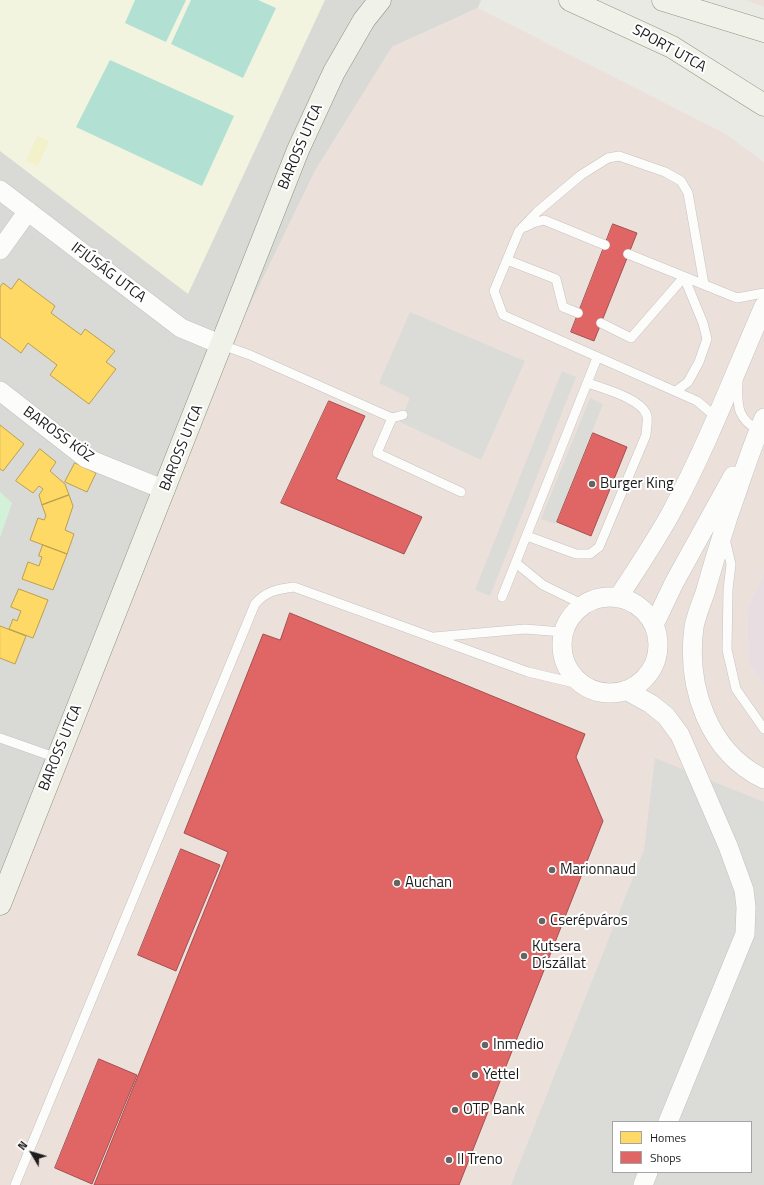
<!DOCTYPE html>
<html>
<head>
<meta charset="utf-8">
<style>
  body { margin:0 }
  #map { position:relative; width:764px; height:1185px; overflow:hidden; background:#eaeae5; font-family:"Titillium Web",sans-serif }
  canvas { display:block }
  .legend { position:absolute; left:612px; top:1121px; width:140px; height:52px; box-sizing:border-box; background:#fff; border:1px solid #a4a4a4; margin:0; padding:5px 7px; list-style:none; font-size:12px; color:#1c1c1c }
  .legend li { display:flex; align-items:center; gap:8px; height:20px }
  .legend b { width:20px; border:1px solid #a4a4a4 }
  .north { position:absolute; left:12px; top:1133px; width:40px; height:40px; -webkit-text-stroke:3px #fff; paint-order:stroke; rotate:308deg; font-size:11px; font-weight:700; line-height:16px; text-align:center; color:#1c1c1c }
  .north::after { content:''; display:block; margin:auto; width:14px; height:18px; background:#1c1c1c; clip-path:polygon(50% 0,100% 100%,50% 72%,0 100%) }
</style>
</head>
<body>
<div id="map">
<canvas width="764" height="1185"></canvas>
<ul class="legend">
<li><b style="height:11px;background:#ffd966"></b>Homes</li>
<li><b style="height:11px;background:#e06666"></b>Shops</li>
</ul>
<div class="north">N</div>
</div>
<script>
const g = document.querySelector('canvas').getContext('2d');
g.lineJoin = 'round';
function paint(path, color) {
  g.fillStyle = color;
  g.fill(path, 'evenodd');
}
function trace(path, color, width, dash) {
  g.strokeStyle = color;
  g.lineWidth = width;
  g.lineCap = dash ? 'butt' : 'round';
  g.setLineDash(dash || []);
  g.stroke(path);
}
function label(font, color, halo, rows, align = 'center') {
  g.font = font + ' "Titillium Web",sans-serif';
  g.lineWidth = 4;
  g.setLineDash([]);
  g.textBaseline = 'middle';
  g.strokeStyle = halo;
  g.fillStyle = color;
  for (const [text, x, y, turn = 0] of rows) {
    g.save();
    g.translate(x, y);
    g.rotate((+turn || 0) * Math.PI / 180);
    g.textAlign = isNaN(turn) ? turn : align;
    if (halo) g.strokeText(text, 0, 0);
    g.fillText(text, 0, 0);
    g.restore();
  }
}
paint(new Path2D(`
  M0,0H481L478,8L392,47L315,171L238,330L0,926Z`), '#d9d9d6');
paint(new Path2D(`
  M746,0H764V7Z
  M478,8L726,134L764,162V572L747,609L749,665L764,685V1185H0V915L238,330L315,171L392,47ZM613,1122H751V1172H613Z`), '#ece0db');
paint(new Path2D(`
  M764,572V685L749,665L747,609Z`), '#e8dee2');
paint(new Path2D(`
  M0,0H325L188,294L0,151Z`), '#f2f4e0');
paint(new Path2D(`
  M37,136L49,141L38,166L26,161Z`), '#f3f1ca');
paint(new Path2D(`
  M0,492L12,503L0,538Z`), '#d3f1d8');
paint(new Path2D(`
  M135,0H186L166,42L125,23Z
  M191,0H258L276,8L243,78L171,44Z
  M110,60L234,116L202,186L76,127Z`), '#b2e0d3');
paint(new Path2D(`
  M410,312L525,361L481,460L400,422L410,398L379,383Z
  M562,371L576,377L490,596L475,590Z
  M590,398L603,404L555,524L541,519Z
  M655,758L764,802V1185H511L644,850ZM613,1122H751V1172H613Z`), '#dbdbd8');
const homes = new Path2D(`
  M19,279L55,306L51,313L81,335L85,329L115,351L106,362L116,369L89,404L50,375L57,365L28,343L21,353L0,337V287L3,283L11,289Z
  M0,425L24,444L3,471L0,469Z
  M40,449L56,462L50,471L65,484L69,495L42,505L39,495L43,489L39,486L33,493L16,481Z
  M75,463L96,473L87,492L65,482Z
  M69,495L73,506L65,530L74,534L67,554L30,540L38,518L44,520L46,516L42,505Z
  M43,545L67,554L53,590L22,579L28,562L39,566L42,557L39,556Z
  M19,589L48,600L33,638L9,629L13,619L17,621L21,611L11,607Z
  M0,626L26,636L15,664L0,658Z`);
paint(homes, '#ffd966');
trace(homes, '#bba050', 1);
const shops = new Path2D(`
  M613,224L637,233L594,341L571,332Z
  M329,401L365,416L336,479L422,517L404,554L281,503Z
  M593,433L627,447L591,536L557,522Z
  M290,613L585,734L576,757L603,821L459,1185H94L228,852L184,833L263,634L280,640Z
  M181,849L220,865L176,971L138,955Z
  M99,1059L137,1075L92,1184L55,1168Z`);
paint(shops, '#e06666');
trace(shops, '#a55050', 1);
const lane = new Path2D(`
  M525,227L533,223L544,220L605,245
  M628,254L737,298L764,293
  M507,260L556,279L563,307L578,313
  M704,284L688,193L681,181L665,172L619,156L608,158L581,175L537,212L519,231L494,291L503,315L697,401L716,417
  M601,323L631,338L684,277
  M222,345L250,355L392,418L377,453L461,492
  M738,382C737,407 737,419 761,432
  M676,391L688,382L699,362L707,339L703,323L684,277
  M392,418L403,415
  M527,536L576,554H590L599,547L646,435C646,430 648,422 647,416C643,399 604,389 588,383
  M725,539L731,564L728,590L727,650L736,689L764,729
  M516,563L543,585L584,605
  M502,597L597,358
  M434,637L525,629L563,632
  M0,738L57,758
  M15,1185L255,604C266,591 278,589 294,587L528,672L583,685`);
const street = new Path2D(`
  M0,190L181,328L222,345
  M0,250L28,211
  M0,391L86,458L165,490
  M764,418C750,450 740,484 728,517C720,542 712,568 705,593C701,604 696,616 694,627C686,686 708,752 764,779
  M562 645a48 48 0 1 1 96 0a48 48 0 1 1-96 0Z
  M618,598C636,570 655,542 671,513C707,446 734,375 764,306
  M654,625L674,583L733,476
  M626,690L651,704L666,716L680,735L728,846L744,890L746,907L745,934L668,1122
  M643,1185L648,1172`);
const secondary = new Path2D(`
  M570,0L672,47L764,105
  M663,0L764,31
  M0,904L298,150L334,72L364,20L380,0`);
trace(lane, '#c3c3c1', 10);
trace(street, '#c3c3c1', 20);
trace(secondary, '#8f937f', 23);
trace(lane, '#fcfcfb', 9);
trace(street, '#fcfcfb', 19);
trace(secondary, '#f0f2ea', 22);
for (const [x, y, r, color] of [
  [592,484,4,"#646462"],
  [552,870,4,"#646462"],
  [397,883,4,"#646462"],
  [542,921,4,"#646462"],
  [524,956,4,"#646462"],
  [485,1045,4,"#646462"],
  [475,1075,4,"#646462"],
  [455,1110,4,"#646462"],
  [449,1160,4,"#646462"]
]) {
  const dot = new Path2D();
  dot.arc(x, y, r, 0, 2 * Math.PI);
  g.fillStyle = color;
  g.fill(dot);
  trace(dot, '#fff', 1.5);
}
label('15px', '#1c1c1c', '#fff', [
  ["SPORT UTCA",669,49,29],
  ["BAROSS UTCA",301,147,-67],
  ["IFJÚSÁG UTCA",108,273,37],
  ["BAROSS KÖZ",58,435,36],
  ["BAROSS UTCA",182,448,-68],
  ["BAROSS UTCA",61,748,-68]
]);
label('15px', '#1c1c1c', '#fff', [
  ["Burger King",600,484],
  ["Marionnaud",560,870],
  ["Auchan",405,883],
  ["Cserépváros",550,921],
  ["Kutsera",532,947],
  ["Díszállat",532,964],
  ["Inmedio",493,1045],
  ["Yettel",483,1075],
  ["OTP Bank",463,1110],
  ["Il Treno",457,1160]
], 'left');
</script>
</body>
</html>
